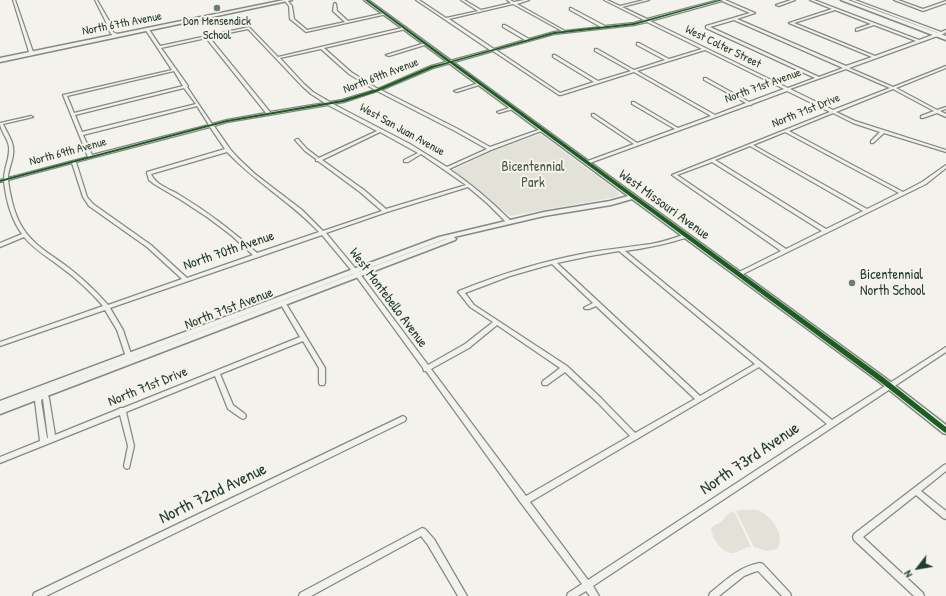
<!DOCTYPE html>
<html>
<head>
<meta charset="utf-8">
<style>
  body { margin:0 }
  #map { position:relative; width:946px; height:596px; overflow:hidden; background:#f4f2ec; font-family:"Patrick Hand",sans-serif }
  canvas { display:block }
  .north { position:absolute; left:898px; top:548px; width:40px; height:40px; -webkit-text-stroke:3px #f7f3e8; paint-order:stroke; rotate:239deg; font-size:11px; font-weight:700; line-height:16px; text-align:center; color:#1f3d34 }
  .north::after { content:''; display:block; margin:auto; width:14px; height:18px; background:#1f3d34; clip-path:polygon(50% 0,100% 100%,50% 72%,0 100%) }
</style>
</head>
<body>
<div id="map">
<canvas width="946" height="596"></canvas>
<div class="north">N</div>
</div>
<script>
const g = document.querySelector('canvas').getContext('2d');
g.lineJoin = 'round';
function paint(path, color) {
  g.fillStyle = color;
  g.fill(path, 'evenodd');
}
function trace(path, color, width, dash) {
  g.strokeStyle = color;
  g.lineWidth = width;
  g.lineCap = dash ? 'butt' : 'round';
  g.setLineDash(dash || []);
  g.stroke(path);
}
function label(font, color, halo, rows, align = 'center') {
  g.font = font + ' "Patrick Hand",sans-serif';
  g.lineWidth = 4;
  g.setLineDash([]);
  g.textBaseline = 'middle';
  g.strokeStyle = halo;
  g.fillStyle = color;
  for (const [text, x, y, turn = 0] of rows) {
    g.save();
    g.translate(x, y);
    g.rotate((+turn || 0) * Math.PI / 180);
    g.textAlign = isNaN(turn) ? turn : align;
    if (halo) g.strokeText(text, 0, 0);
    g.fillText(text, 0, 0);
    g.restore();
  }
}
paint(new Path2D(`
  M540,134L617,191L620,194L616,197L510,216L453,170L493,151Z
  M740,510C746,510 752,509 757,510C770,514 787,536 777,549L767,551L754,547L736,511Z
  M734,511L751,547C744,547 739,552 733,553C722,554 713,538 711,530L713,526L721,522L729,513Z`), '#e2e2d9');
const minor = new Path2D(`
  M13,0H15L33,52L32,53L29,52Z
  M95,0H97L112,26L111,27L113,32L117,34V36C111,36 110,32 107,27L108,26Z
  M285,0H287L292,6L294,19L307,30L345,22L333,11L334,4L335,3L336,4L337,11L348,21L385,13L387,14L306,32L290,19L289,6L285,1Z
  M416,0H419L446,18L478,11L461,0H464L481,10L511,3L507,0H510L514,2L524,0H529L517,4L565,31L601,27L570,10V8H571L605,26L634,23L644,20L604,0H607L620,6L644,0H649L622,7L647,19L719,0H725L755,13L737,19L846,66L872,57L789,23L832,9L810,0H814L919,40L938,33L851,0H855L941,32L946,30V32L943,34L849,68L893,87L946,66V68L896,88L937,110L946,107V109L940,111L946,114V117L937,113L923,118H921V116L934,111L893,89L836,112L855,121L946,150V152L884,133L873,143H871V141L880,132L853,123L833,113L789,131L903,192L922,182L946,165V168L926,184L739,276L737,275L736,274L737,273L781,251L672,175L830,112L787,91L752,104L751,105H749L587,164L585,163V162L634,144L592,116V114H594L637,143L675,129L632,104V102H634L678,128L711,116L634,72L561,95H559L493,51L433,68L381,90L458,129L490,147L541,129H542L544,130L491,150L449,169C471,184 491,201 510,220V222H506L487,203L468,187L387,212L326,233L360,274L428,365L465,344L493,322L470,307L459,293L458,292L459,291C501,274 543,261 587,253C608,249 630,247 651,244C663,242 674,238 686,234L688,235V237C667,244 647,248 625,251L832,420L946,347V352L593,586L599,596H590L586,591L578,596H567L568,593L582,584L521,503L426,371H424L423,368L356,276L322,235L110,308L123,330L133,360L132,362H128L127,360L117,330L105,310L0,346V342L103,306C91,292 77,279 62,268C49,258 35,250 24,237L0,247V243L22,234C11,219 6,200 4,181L0,182V180L4,179C4,168 10,158 9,147C8,138 0,131 0,123L31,116L33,117L3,124C8,135 15,143 13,155C12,163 8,170 8,178L88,157L63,95L172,70L145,29L147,28H148L160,46L249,27L278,57L406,27V29L324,48L351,72L378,89L431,66L490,50ZM722,1L750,13L706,26V28L815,78L788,88L650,21ZM513,4L562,31L554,32L529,39L505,25H503V27L525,40L494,49L449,19ZM835,10L871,24L856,29V31L874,25L916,41L875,56L794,23ZM734,20L843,68L819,77L710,27ZM647,22L702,49L669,59L639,43H637V45L665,60L634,70L597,49H595V51L631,71L598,81L555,55H553V57L594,82L560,93L496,50L554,34L634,25ZM248,29L302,86L311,94L325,103L270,112L209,37ZM206,38L266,113L227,120L212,124L187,87L188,86L161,48ZM321,49L349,74L375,90L342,100L330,102L313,92L304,84L280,58ZM705,50L784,89L749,102L706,78H704V80L746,103L715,115L637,71ZM846,69L890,88L833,110L790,89ZM174,71L183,86L74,113L67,96ZM184,88L196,104L82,132L75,115ZM377,91L455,131L487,149L447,167L410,144L333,104L344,102ZM328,105L377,131L319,158L307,149L298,139H297L295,140L305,151L316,159V161H318L360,192L382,211L323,231L302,210L255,174L238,158L230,149L214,126L227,122ZM197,106L209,125L92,155L83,135ZM210,127L225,149L147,172V173L149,180L154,184L181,200L207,217L231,235L253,255L187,278L151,245L93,204L87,197L76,162ZM380,132L418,153L404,160V162H408L421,154L443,169L466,185L386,209L364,190L322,160ZM785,132L899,193L867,209L753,145ZM750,146L863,211L826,229L715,160ZM227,152C255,182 291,202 319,232L257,253C233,231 206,211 178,194C169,189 155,184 151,174ZM712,162L822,231L786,249L677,175ZM72,163L83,197L89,206L147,247L182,279L108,305C95,290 81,277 65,265C50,254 32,244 22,227C14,214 10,195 8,180ZM619,251L755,364L700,396L557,263L590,256ZM552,264L593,303L585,307L584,308L585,309H589L596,306L695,399L635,433L601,398L567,366L474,305L465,293L510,276ZM497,325L560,368L543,381L542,383L543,385H547L565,372L597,402L630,436L526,496L431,369L469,348ZM759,367L827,424L588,580L530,502Z
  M791,0H795L779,6L776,5Z
  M894,0H898L923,9L946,1V3L923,11Z
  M425,43L428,44L389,56L386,55Z
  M479,83L482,84L457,92L454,91Z
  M512,107H513V109L499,113L497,112Z
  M283,301L285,302L325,368V383L324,385H320L319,383V368L303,341L220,374L233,405L245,414L246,416L245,418L243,419L241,418L228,409L215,376L126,412L134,446L129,468L127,469L125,468L124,466L128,446L120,415L0,463V457L40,441L35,401L39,391L41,390L43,391L44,394L48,396L49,398L55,435L119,409L120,408H123L300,337L280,303ZM42,399H43L48,438H47L41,401Z
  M403,416L405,417L406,419L405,421L46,596H33L34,593Z
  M946,464V471L921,491L946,511V519L943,518L916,495L863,537L923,593L924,596H914L854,540L853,537L854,534L944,465Z
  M422,528L425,529L434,539L467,596H458L428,545L421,536L311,596H299L300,593Z
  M760,563L763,564L790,593L791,596H782L758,571L754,572L744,576L719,596H709L710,593C725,581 740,566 760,563Z`);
const tertiary = new Path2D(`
  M364,0H368L884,377L946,425V434L943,433L878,381L632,199L611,205L544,216L454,237L456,239L455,240L0,414V407L449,238L443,240L0,407V401L439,237L544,212L610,201L628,196Z`);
const secondary = new Path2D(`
  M284,0H292L0,62V58Z`);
const primary = new Path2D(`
  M841,0H848L946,36V40Z`);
trace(minor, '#848985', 2.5);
trace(tertiary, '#848985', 3);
trace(secondary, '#848985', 3);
trace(primary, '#848985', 3);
paint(minor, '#f2f1ed');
paint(tertiary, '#f2f1ed');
paint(secondary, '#f2f1ed');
paint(primary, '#f2f1ed');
paint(new Path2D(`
  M365,0H368L451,61L554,32L634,23L719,0H723L634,25L554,34L453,62L883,377L946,427V433L944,432L879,381L450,63L433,68L379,91L344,102L227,122L0,182V180L227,120L342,100L377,89L431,66L448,62Z`), '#1b5e20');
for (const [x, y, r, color] of [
  [217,8,4,"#6a7c74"],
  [852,283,4,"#6a7c74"]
]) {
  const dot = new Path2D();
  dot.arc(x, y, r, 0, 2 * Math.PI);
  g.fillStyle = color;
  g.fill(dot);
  trace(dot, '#f7f3e8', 1.5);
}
label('12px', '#1f3d34', '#f7f3e8', [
  ["Don Mensendick",217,22],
  ["School",217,36]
]);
label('12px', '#1f3d34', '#f7f3e8', [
  ["North 67th Avenue",122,24,-11],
  ["West Colter Street",723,47,26],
  ["North 69th Avenue",381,76,-21],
  ["North 71st Avenue",763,86,-20],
  ["North 71st Drive",806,111,-22],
  ["West San Juan Avenue",402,130,29],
  ["North 69th Avenue",68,152,-15]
]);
label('14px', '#435b52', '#f7f3e8', [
  ["Bicentennial",533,167],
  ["Park",533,183]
]);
label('14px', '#1f3d34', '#f7f3e8', [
  ["West Missouri Avenue",664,205,36],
  ["North 70th Avenue",229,251,-19],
  ["West Montebello Avenue",388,298,53],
  ["North 71st Avenue",229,309,-21],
  ["North 71st Drive",148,387,-22]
]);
label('14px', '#1f3d34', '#f7f3e8', [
  ["Bicentennial",860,275],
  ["North School",860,291]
], 'left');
label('17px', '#1f3d34', '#f7f3e8', [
  ["North 73rd Avenue",750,459,-34],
  ["North 72nd Avenue",213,494,-26]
]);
</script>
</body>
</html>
